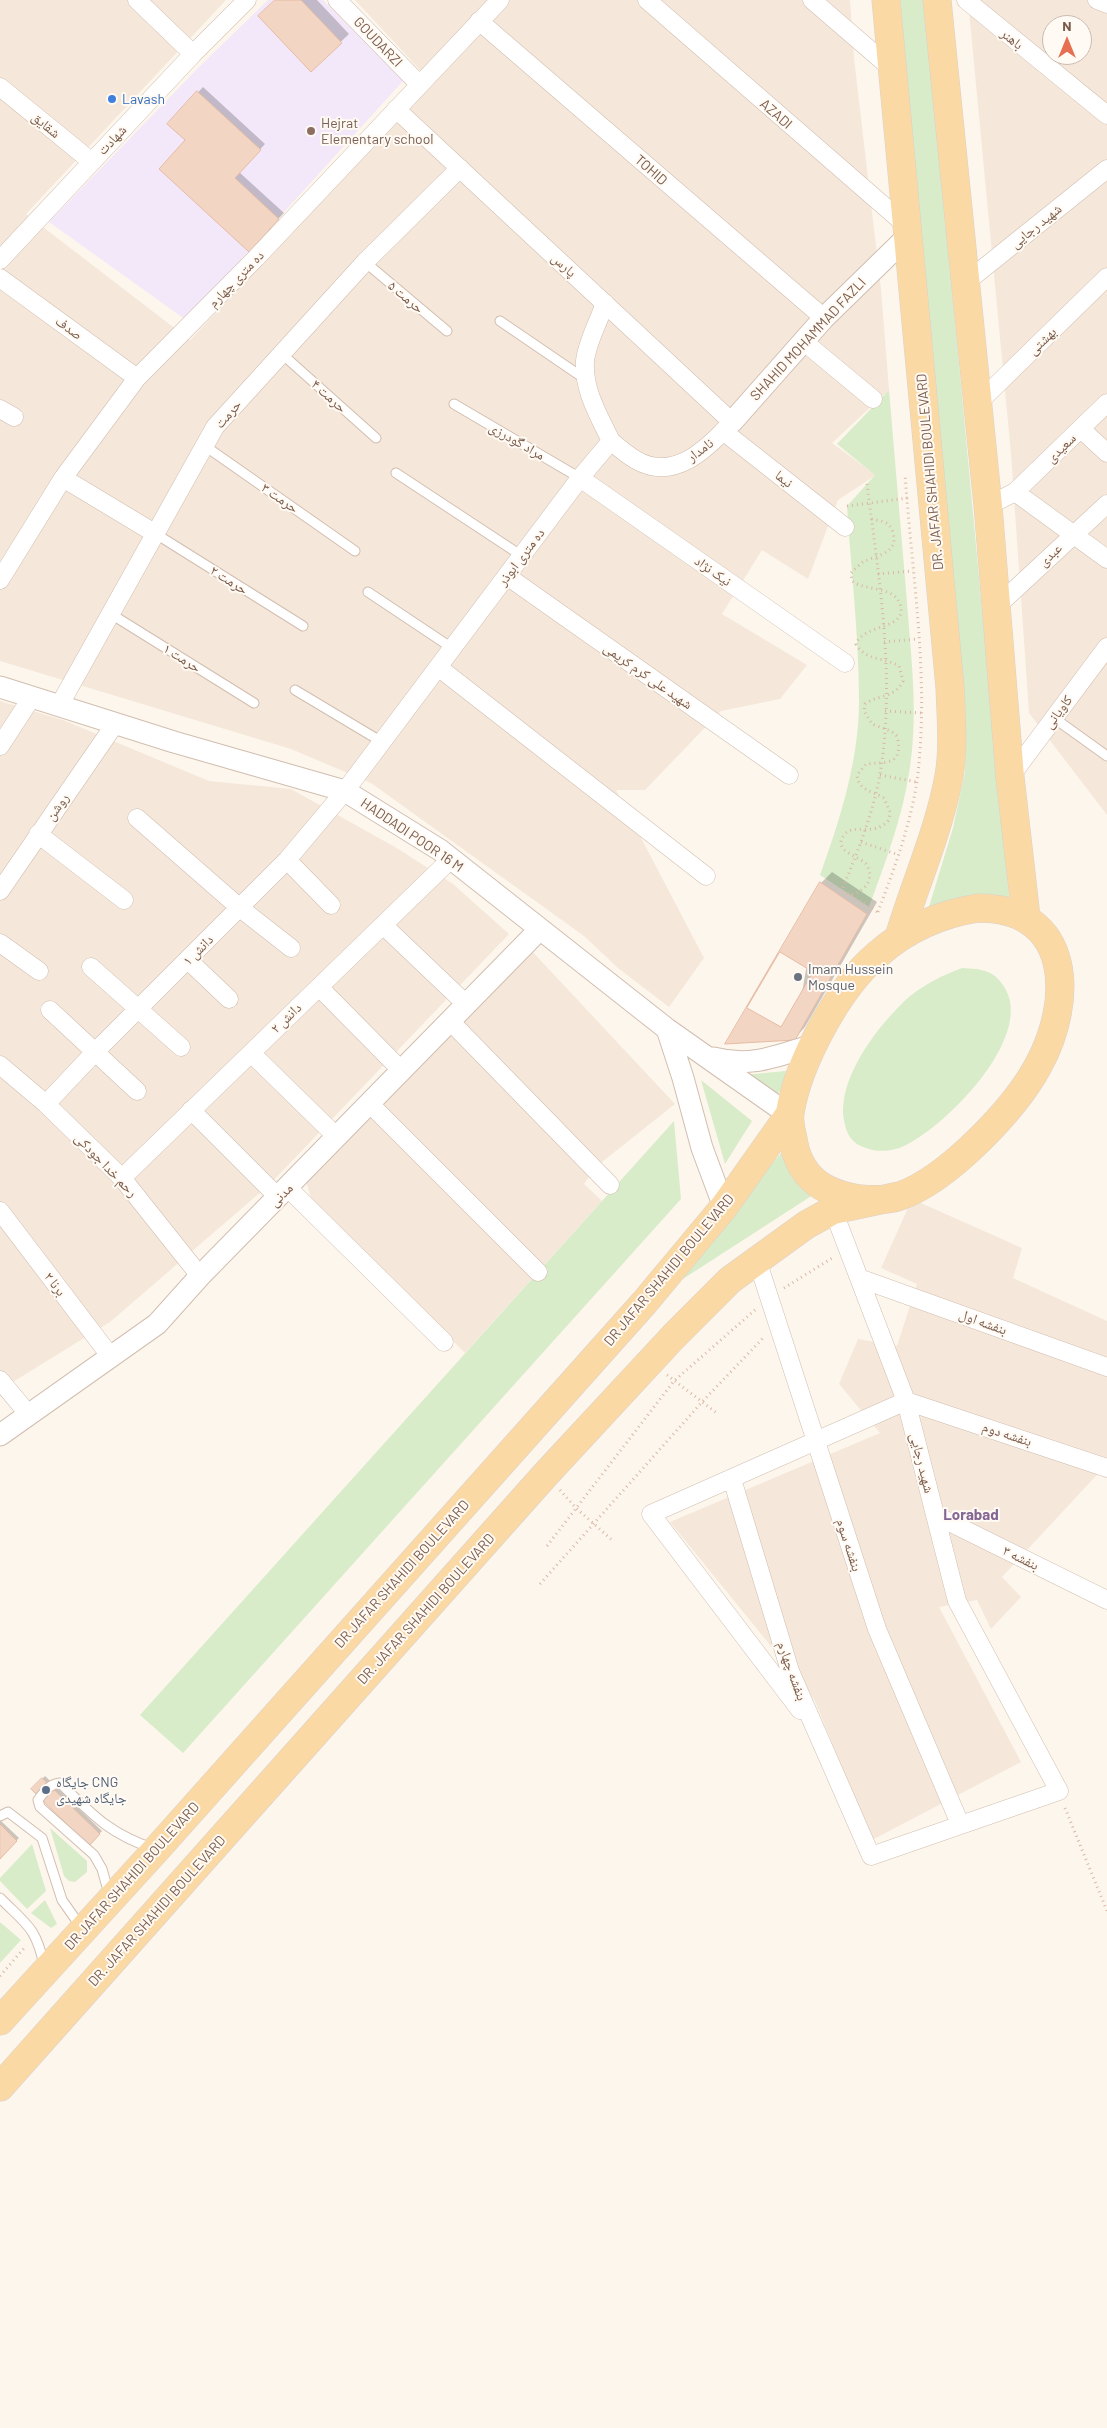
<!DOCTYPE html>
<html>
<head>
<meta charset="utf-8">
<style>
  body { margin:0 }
  #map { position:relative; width:1107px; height:2428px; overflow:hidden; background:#fdf6ec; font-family:Barlow,sans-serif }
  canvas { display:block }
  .north { position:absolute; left:1042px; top:15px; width:50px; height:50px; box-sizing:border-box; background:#fffaf3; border:1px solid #cabbb1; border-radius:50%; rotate:0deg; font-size:14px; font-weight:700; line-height:20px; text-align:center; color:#7a5c4d }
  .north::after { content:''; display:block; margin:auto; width:18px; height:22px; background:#e76f51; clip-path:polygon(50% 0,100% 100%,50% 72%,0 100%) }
</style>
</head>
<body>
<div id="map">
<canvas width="1107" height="2428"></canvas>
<div class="north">N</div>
</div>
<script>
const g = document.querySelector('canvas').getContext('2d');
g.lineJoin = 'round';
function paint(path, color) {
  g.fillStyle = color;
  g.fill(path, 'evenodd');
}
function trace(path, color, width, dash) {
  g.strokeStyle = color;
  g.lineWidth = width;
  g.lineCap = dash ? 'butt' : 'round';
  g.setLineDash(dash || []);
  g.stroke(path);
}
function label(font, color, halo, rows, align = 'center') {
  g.font = font + ' Barlow,"Noto Naskh Arabic",sans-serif';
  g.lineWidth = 4;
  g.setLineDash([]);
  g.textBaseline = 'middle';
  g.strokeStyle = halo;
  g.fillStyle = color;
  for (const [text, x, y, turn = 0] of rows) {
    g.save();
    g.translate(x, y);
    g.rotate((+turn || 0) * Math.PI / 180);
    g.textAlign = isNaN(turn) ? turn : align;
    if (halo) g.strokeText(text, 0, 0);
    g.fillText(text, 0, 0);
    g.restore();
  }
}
paint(new Path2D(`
  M0,0H226L26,214L190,340L433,84L355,0H850L854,58L881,289L889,390L832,443L876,475L838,500L808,579L762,550L722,614L807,665L780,699L721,711L645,790H616L704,958L669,1007L618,968L584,936L371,783L291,749L0,661Z
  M968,0H1107V815L1029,713L1011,454ZM1052,25H1082V55H1052Z
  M0,701L63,720L209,781L291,789L395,847L453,884L509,934L270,1184L110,1322L0,1390Z
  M529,948L675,1104L597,1166L584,1184L602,1201L465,1353L311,1198L305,1178Z
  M912,1199L1022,1248L1013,1278L1107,1321V1464L1002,1577L1021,1597L991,1629L977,1600L939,1607L1021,1762L872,1840L814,1699L670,1522L880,1433L839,1384L858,1339L897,1346L917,1284L881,1268Z`), '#f5e8da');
paint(new Path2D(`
  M268,0H323L403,81L186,320L49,222L199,67Z`), '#f3e8fa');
paint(new Path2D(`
  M900,0H925L1011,919L924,923L953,828L965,772L966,725Z
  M889,390C895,461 901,531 907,602C911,658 919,716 909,773C902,819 885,863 869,907L820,875C840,820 859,760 859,701C859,637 851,570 847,506L875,475L837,444Z
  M962,968C983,969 995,970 1006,990C1032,1039 947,1125 906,1145C895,1151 878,1153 866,1148C852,1144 846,1134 844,1120C837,1078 879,1024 909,997C925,984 943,975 962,968Z
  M796,1070L775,1097L744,1075Z
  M701,1080L752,1121L725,1164Z
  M674,1121L681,1199L183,1753L140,1715Z
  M790,1143L830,1184L655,1297Z
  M50,1828L87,1861V1872L75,1882L69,1881L64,1876Z
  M32,1844L46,1891L27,1909L0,1881V1878Z
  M45,1900L57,1924L51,1928L31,1913Z
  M0,1922L21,1940L0,1963Z`), '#d8ecc9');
paint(new Path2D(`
  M276,0H317L349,34L311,70Z
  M203,87L265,144L239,172L284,213L249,250L187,140L169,124Z
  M832,872L877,902L805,1027L794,1039L821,883Z
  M45,1776L102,1831L89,1844L33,1789Z
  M0,1820L19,1838L0,1857Z`), '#0003');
const building = new Path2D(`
  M275,0H301L342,43L311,72L258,16Z
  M197,91L261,150L235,178L279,219L249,252L159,169L185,140L167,124Z
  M820,882L867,914L795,1040L725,1044Z
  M780,952L813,972L781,1027L747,1008Z
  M42,1778L100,1834L89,1846L31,1789Z
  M0,1824L17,1841L0,1859Z`);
paint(building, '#f3d5c3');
trace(building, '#e6bba3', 1);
const service = new Path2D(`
  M365,262L447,331
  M500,321L585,379
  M282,354L376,438
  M454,404L580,478
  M205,446L355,551
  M396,473L522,556
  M156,534L303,626
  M368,592L452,648
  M111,614L254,703
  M295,690L382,742
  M1054,718L1107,756
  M0,1816L8,1812L42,1838L62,1900L81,1927
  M109,1894L102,1869L94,1855L40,1807L38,1800C44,1792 49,1784 60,1783C92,1814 108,1833 152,1848
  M0,1898C26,1924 36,1927 44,1965`);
const minor = new Path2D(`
  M137,0L193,54
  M337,0L419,84
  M647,0L907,226
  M812,0L892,69
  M966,0L1107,115
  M1097,0L1107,4
  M479,21L824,318
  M0,87L92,162
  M396,109L732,422C707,449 674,482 636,460C627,455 619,448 611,441
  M0,260L193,54L247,0
  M0,278L137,378
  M965,283L1107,169
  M803,341L873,399
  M977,404L1107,277
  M0,409L14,417
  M1081,429L1107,453
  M723,431L845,527
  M63,478L156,534
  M580,478L845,663
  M1015,492L1107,403
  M988,506L1015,492L1107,559
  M507,576L789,775
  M0,580L63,478L137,378L256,258L500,0
  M995,608L1107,504
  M438,667L706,876
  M59,706L215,427L365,262L460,168
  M0,746L32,697
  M1010,777L1107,647
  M137,818L240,908L291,948
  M38,834L124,900
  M287,860L331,905
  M0,891L115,724
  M383,925L466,1004
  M0,943L39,971
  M188,960L229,999
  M91,967L181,1047
  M319,987L402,1071
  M50,1010L137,1091
  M450,1021L610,1185
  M251,1053L337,1137
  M0,1065L46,1104L122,1178L200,1276
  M46,1104L95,1052L287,860L345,791L580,478L611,441C599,416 583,390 585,361C587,342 599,321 605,303
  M370,1104L538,1272
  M191,1110L278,1197
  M122,1178L451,859
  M288,1188L444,1342
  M0,1211L111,1357
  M757,1260L877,1629L960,1824
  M859,1278L1107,1367
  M0,1380L29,1415
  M732,1479L790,1671L871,1856L1059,1791L957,1601L906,1401L833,1210
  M935,1515L1107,1600
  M800,1710L651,1514L906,1401L1107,1468`);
const tertiary = new Path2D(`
  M732,422L824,318L908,236
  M0,687L174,742L345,791L440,850L667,1029L789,1115
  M667,1029L683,1078L702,1148L724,1207
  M713,1058C752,1068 776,1056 813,1045
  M0,1435L157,1324L200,1276L540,929`);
const primary = new Path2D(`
  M886,0L950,688C951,717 954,747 949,776C939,831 915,884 899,937
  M937,0L988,506L1010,777L1026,917
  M978,908C1073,908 1074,1001 1038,1066C1014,1110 948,1179 900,1196C890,1200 872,1200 861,1199C824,1194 799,1178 793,1139C791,1131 789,1121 790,1113C798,1063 838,988 877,955C906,929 940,914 978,908Z
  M0,2021L156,1850L644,1303L724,1207L789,1115
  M0,2087L546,1474L674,1336L730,1280L806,1225L833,1210L899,1196`);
trace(service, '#d1beb0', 11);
trace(minor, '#d1beb0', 19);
trace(tertiary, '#d1beb0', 23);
trace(primary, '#dad1cd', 29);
trace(new Path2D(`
  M867,484C879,579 896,679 880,774C873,814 857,853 842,890L850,895C864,892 876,879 866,864C859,856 832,851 844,835C854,822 873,838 889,820L890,812L884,798C872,791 858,790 857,775L866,764C887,762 904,765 897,736C890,729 881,728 872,724L864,711L865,704C879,694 894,699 903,681L899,666C884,657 865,661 856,644C864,623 909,630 900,604C894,586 865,591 852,581L851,573C855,569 859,565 863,562C876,555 899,554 893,533C890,521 881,521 871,519
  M847,506L908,498
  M878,574L913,571
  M884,642L918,639
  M885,711L922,713
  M880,775L917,782
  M861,842L899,855
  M851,895L879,913
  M878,912C894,869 910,827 917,781C930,680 912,576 905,474
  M784,1288L834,1257
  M667,1375L718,1414
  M560,1490L576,1508L612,1540
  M547,1546L674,1381L755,1310
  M540,1584L702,1402L765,1336
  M1065,1808L1107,1911
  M0,1976L26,1946`), '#d9b8a5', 3, [1, 4]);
trace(service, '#fff', 9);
trace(minor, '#fff', 18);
trace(tertiary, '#fff', 21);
trace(primary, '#fbd9a5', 28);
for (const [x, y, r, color] of [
  [112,99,5,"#3f7fe0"],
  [311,131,5,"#8d6e63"],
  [798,977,5,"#6b7280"],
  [46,1790,5,"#5c6f8a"]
]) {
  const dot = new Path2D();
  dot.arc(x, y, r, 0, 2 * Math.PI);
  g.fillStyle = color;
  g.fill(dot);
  trace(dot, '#fffaf3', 2);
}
label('14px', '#7a5c4d', '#fffaf3', [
  ["باهنر",1012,39,39],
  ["GOUDARZI",378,42,46],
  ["AZADI",776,114,41],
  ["شقایق",46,125,39],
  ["شهادت",112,140,-47],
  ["TOHID",651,170,41],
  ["شهید رجایی",1036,226,-39],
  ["پارس",564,265,43],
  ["ده متری چهارم",236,279,-46],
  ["حرمت ۵",406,297,40],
  ["صدف",69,328,36],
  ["SHAHID MOHAMMAD FAZLI",808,339,-47],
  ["بهشتی",1042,341,-44],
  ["حرمت ۴",329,396,42],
  ["حرمت",228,414,-49],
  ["مراد گودرزی",517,441,30],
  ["سعیدی",1061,448,-44],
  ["نامدار",700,450,-37],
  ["DR. JAFAR SHAHIDI BOULEVARD",930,472,-95],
  ["نیما",784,479,38],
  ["حرمت ۳",280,498,35],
  ["عبدی",1050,555,-44],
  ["ده متری ابوذر",521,557,-53],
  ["نیک نژاد",713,571,35],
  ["حرمت ۲",229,580,32],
  ["حرمت ۱",182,658,32],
  ["شهید علی کرم کریمی",648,676,35],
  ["کاویانی",1058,712,-53],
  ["روشن",57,807,-55],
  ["HADDADI POOR 16 M",412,835,34],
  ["دانش ۱",198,950,-45],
  ["دانش ۲",286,1018,-44],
  ["رحم خدا جودکی",106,1165,46],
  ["مدنی",281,1195,-44],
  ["DR JAFAR SHAHIDI BOULEVARD",669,1270,-50],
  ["برنا ۲",55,1284,53],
  ["بنفشه اول",983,1322,20],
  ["بنفشه دوم",1007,1434,18],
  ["شهید رجایی",922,1463,76],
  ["بنفشه سوم",849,1545,72],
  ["بنفشه ۳",1021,1558,26],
  ["DR JAFAR SHAHIDI BOULEVARD",402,1574,-48],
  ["DR. JAFAR SHAHIDI BOULEVARD",426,1609,-48],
  ["بنفشه چهارم",792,1671,70],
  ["DR JAFAR SHAHIDI BOULEVARD",132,1876,-48],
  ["DR. JAFAR SHAHIDI BOULEVARD",157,1911,-48]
]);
label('14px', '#366cbe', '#fffaf3', [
  ["Lavash",122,99]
], 'left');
label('14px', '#785e54', '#fffaf3', [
  ["Hejrat",321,123],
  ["Elementary school",321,139]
], 'left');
label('14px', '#5b616d', '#fffaf3', [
  ["Imam Hussein",808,969],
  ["Mosque",808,985]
], 'left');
label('14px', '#4e5e75', '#fffaf3', [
  ["جایگاه CNG",56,1782],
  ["جایگاه شهیدی",56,1798]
], 'left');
label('bold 15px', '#846695', '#fffaf3', [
  ["Lorabad",971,1515]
]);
</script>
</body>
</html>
